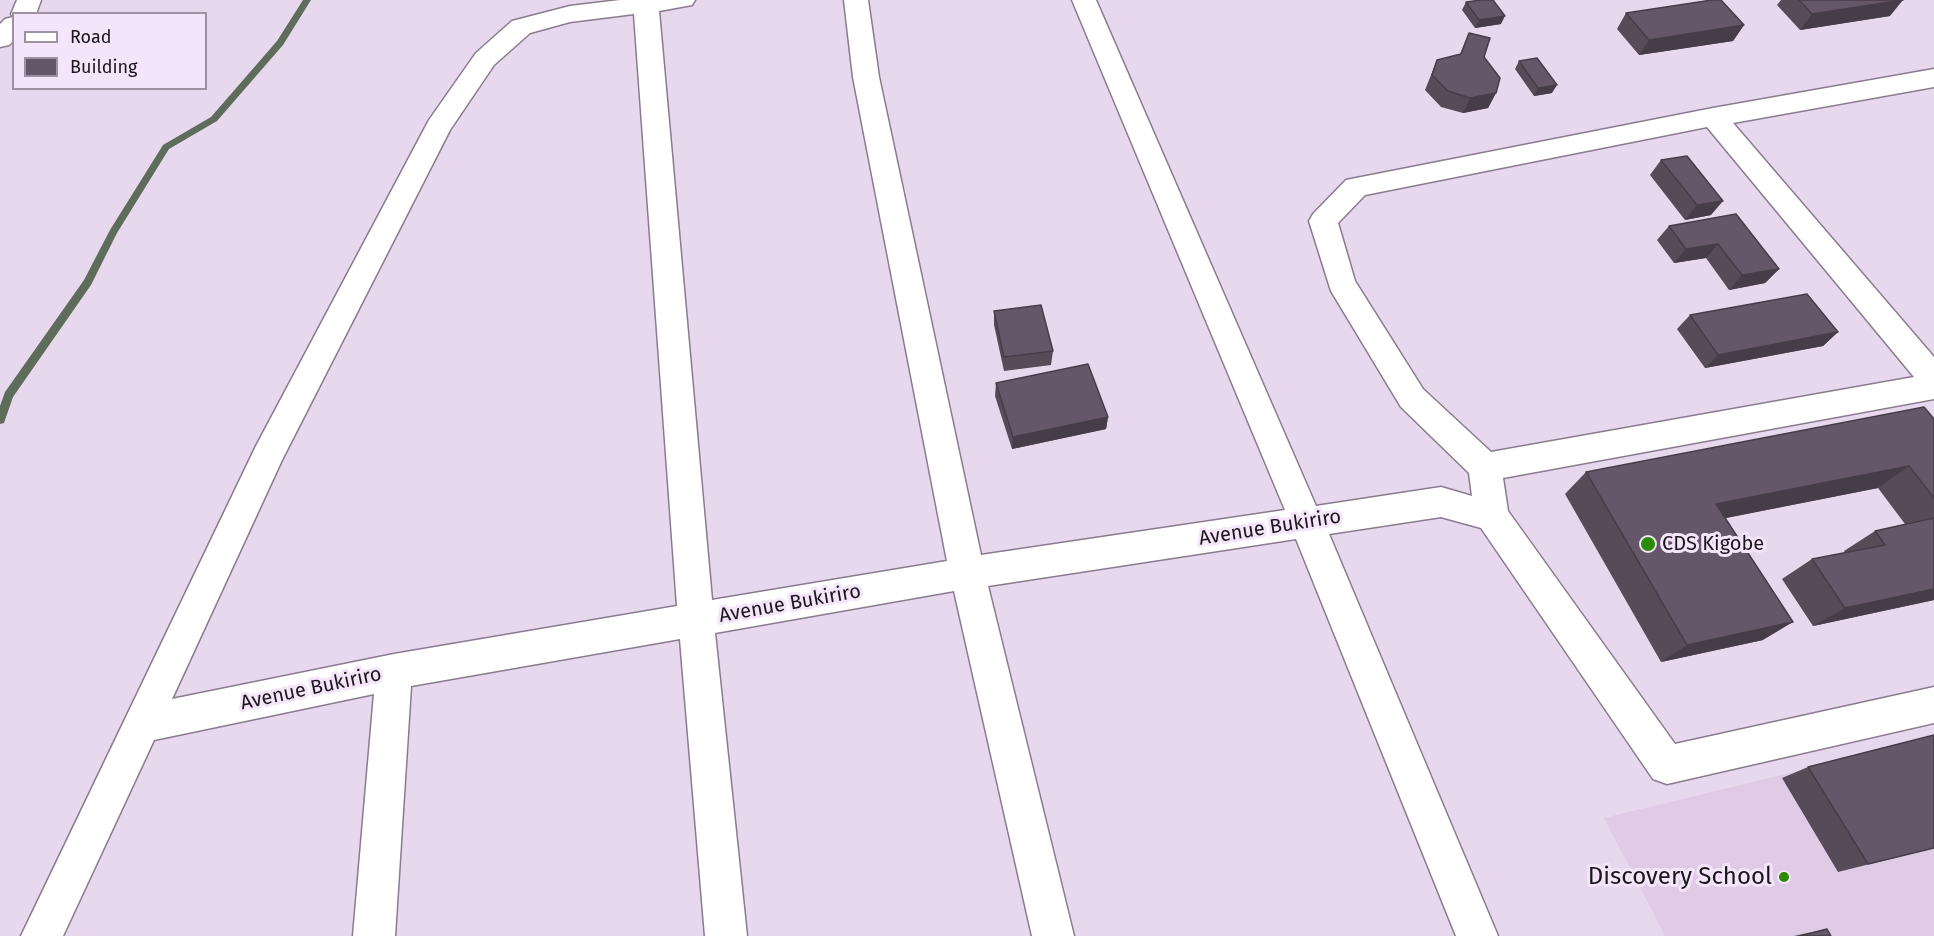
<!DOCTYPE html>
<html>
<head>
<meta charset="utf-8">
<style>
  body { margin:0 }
  #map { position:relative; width:1934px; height:936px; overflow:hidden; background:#e8d8ed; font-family:"Fira Sans",sans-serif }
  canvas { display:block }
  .legend { position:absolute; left:12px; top:12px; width:195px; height:78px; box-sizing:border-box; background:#f5e5fa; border:2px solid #9e92a2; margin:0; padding:8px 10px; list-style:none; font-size:18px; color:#1b161d }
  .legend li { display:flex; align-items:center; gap:12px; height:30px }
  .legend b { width:30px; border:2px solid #9e92a2 }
</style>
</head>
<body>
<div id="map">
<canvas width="1934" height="936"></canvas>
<ul class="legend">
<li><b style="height:8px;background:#fff"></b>Road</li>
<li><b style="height:16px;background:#655769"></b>Building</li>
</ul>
</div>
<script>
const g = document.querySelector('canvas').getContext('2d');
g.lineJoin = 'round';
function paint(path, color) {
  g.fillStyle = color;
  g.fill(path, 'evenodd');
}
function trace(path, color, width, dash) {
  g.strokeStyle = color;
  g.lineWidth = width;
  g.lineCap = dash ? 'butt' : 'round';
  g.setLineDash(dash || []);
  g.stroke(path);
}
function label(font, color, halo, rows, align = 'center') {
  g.font = font + ' "Fira Sans",sans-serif';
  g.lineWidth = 6;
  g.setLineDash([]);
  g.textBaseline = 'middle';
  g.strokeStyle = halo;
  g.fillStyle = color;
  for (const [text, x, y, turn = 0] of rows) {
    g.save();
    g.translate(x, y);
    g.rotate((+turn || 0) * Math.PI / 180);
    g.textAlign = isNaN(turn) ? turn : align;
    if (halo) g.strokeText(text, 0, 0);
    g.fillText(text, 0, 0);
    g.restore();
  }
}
paint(new Path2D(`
  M1934,738V936H1665L1604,818Z`), '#e0cbe6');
paint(new Path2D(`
  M303,0H311L283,45L217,121L169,149L117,233L91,285L13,397L5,420L4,423L0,424V406L5,392L84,280L110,230L163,145L211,117L277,41Z`), '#5e6c5b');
const minor = new Path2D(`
  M17,0H41L36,14H14V40L9,45L0,47V24L5,19L13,17L11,14Z
  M620,0H695L692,5L659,11L712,600L947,561L853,77L844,0H868L879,77L981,555L1285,510L1072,0H1096L1316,506L1441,487L1472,496L1469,473L1401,407L1331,291L1309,221L1313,214L1346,180L1713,108L1934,69V87L1733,123L1934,357V399L1503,478L1508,511L1675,744L1934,687V723L1667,784L1653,779L1481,528L1441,517L1329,534L1498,936H1456L1296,539L988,586L1074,936H1032L954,591L715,633L747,936H705L680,639L411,686L395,936H353L374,694L154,740L63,936H21L256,446L429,120L476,53L512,21L570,6ZM634,14L677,606L394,654L172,699L282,460L450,130L494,65L530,33L570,22ZM1707,127L1914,377L1491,452L1423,389L1355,281L1338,223L1365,195Z`);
trace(minor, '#8a7b8e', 3);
paint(minor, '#fff');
paint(new Path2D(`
  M1781,0H1799L1890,16L1800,30L1777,5Z
  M1466,2L1501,24L1475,28L1462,10Z
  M1626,13L1744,25L1733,41L1639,55L1617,29Z
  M1469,33L1484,57L1496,93L1488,108L1463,113L1441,107L1425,90L1437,60L1460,54Z
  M1519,61L1552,93L1534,96L1515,69Z
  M1661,160L1711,215L1685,220L1650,175Z
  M1736,214L1779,269L1765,283L1729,290L1706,258L1674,263L1657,240L1669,226Z
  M994,311L1053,351L1051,365L1004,371L994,325Z
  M1690,315L1838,332L1823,346L1705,368L1677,329Z
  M996,383L1108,417L1106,429L1012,449L995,396Z
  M1934,419V600L1813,626L1782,579L1812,559L1845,553L1844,551L1875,531L1905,524L1878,488L1725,518L1763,640L1661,662L1565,494L1586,472Z
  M1934,735V848L1838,872L1782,778L1808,767Z
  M1827,929L1831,936H1794L1798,935Z`), '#574b5a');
paint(new Path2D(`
  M1903,0L1890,16L1800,30L1812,14Z
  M1505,16L1501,24L1475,28L1479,20Z
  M1744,25L1733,41L1639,55L1649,40Z
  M1557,85L1552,93L1534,96L1538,88Z
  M1496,93L1488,108L1463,113L1470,98Z
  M1723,201L1711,215L1685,220L1697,205Z
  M1718,244L1706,258L1674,263L1686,249Z
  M1779,269L1765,283L1729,290L1742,275Z
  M1838,332L1823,346L1705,368L1718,355Z
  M1108,417L1106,429L1012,449L1013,437Z
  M1909,466L1878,488L1691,525L1716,504Z
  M1934,589V600L1813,626L1845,608Z
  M1793,622L1763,640L1661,662L1687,645Z`), '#473d4a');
const building = new Path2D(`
  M1481,0H1493L1505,16L1479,20L1466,2Z
  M1712,0H1721L1744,25L1649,40L1626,13Z
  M1799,0H1903L1812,14Z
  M1469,33L1490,38L1484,57L1500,78L1496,93L1470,98L1448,91L1432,75L1437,60L1461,54Z
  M1537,58L1557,85L1538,88L1519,61Z
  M1687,156L1723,201L1697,205L1661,160Z
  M1736,214L1779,269L1742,275L1718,244L1686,249L1669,226Z
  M1807,294L1838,332L1718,355L1690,315Z
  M1041,305L1053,351L1004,357L994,311Z
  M1088,364L1108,417L1013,437L996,383Z
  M1924,407L1934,419V498L1909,466L1716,504L1793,622L1687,645L1586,472Z
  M1934,518V589L1845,608L1812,559L1885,545L1875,531Z
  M1934,735V848L1868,864L1808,767Z
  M1827,929L1831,936H1800Z`);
paint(building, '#655769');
trace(building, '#473d4a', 1.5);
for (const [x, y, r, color] of [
  [1648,544,8,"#298b00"],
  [1784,877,6,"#298b00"]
]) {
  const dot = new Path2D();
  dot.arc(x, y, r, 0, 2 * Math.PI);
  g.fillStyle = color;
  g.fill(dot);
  trace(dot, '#f5e5fa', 2);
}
label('20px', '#1b161d', '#f5e5fa', [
  ["Avenue Bukiriro",1270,528,-9],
  ["Avenue Bukiriro",790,604,-10],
  ["Avenue Bukiriro",311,689,-12]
]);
label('20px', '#1b161d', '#f5e5fa', [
  ["CDS Kigobe",1662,544]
], 'left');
label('24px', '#1b161d', '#f5e5fa', [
  ["Discovery School",1772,877]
], 'right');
</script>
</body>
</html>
